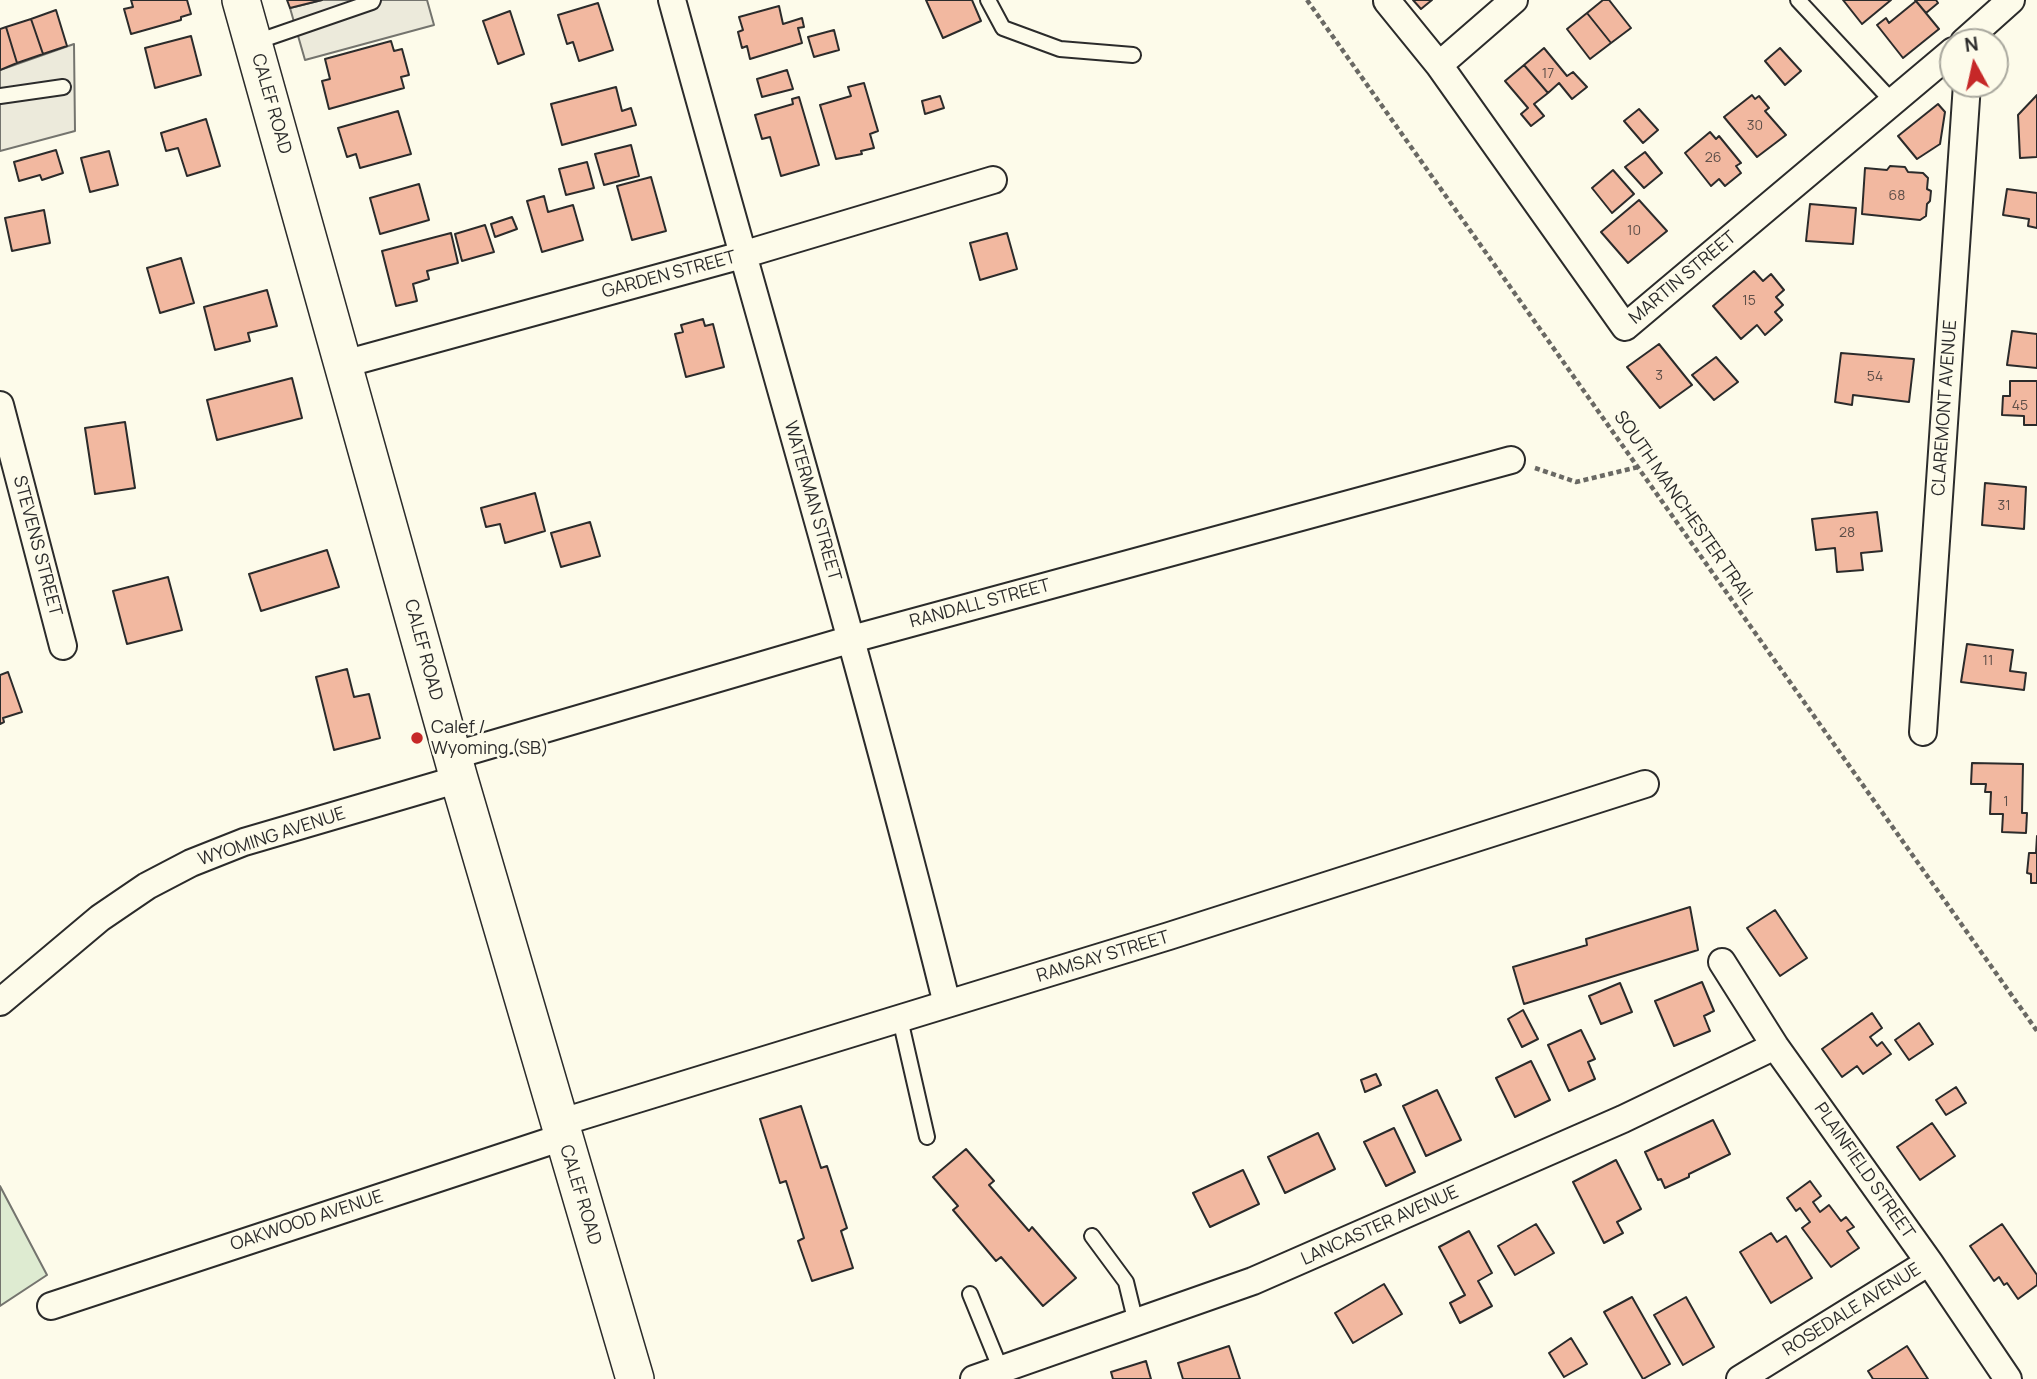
<!DOCTYPE html>
<html>
<head>
<meta charset="utf-8">
<style>
  body { margin:0 }
  #map { position:relative; width:2037px; height:1379px; overflow:hidden; background:#fdfbea; font-family:Manrope,sans-serif }
  canvas { display:block }
  .north { position:absolute; left:1939px; top:28px; width:70px; height:70px; box-sizing:border-box; background:#fdfbea; border:2px solid #a9a89e; border-radius:50%; rotate:352deg; font-size:19px; font-weight:700; line-height:28px; text-align:center; color:#2b2b2b }
  .north::after { content:''; display:block; margin:auto; width:24px; height:32px; background:#c62828; clip-path:polygon(50% 0,100% 100%,50% 72%,0 100%) }
</style>
</head>
<body>
<div id="map">
<canvas width="2037" height="1379"></canvas>
<div class="north">N</div>
</div>
<script>
const g = document.querySelector('canvas').getContext('2d');
g.lineJoin = 'round';
function paint(path, color) {
  g.fillStyle = color;
  g.fill(path, 'evenodd');
}
function trace(path, color, width, dash) {
  g.strokeStyle = color;
  g.lineWidth = width;
  g.lineCap = dash ? 'butt' : 'round';
  g.setLineDash(dash || []);
  g.stroke(path);
}
function label(font, color, halo, rows, align = 'center') {
  g.font = font + ' Manrope,sans-serif';
  g.lineWidth = 5;
  g.setLineDash([]);
  g.textBaseline = 'middle';
  g.strokeStyle = halo;
  g.fillStyle = color;
  for (const [text, x, y, turn = 0] of rows) {
    g.save();
    g.translate(x, y);
    g.rotate((+turn || 0) * Math.PI / 180);
    g.textAlign = isNaN(turn) ? turn : align;
    if (halo) g.strokeText(text, 0, 0);
    g.fillText(text, 0, 0);
    g.restore();
  }
}
const green = new Path2D(`
  M0,1186L47,1275L0,1306Z`);
paint(green, '#deebd1');
trace(green, '#74746e', 2);
const parking = new Path2D(`
  M322,0H427L434,25L305,60L290,8Z
  M74,44L75,131L0,151V70Z`);
paint(parking, '#eceadb');
trace(parking, '#74746e', 2);
const building = new Path2D(`
  M131,0H187L191,14L181,17V20L131,34L124,9L133,7Z
  M287,0H322L290,8Z
  M926,0H972L981,21L943,38Z
  M1413,0H1432L1421,9Z
  M1603,0H1609L1631,28L1611,43L1587,13Z
  M1843,0H1891L1862,24Z
  M1915,0H1936L1938,3L1926,13Z
  M1916,1L1939,29L1903,58L1877,25L1886,18L1889,23Z
  M598,3L613,50L579,61L573,42L567,44L558,15Z
  M779,6L783,24L802,18L804,27L798,28L802,43L750,59L747,46L742,48L738,32L743,30L739,17Z
  M56,10L67,46L43,54L31,19Z
  M510,11L524,54L498,64L483,21Z
  M1587,13L1611,43L1590,59L1567,29Z
  M31,19L43,54L17,63L6,27Z
  M6,27L17,63L0,70V29Z
  M834,30L839,50L814,57L808,37Z
  M191,36L201,75L155,88L145,48Z
  M391,41L394,51L402,49L409,75L401,77L404,88L329,109L322,81L330,79L325,59Z
  M1544,48L1567,76L1573,72L1587,87L1572,99L1559,83L1548,93L1524,65Z
  M1780,48L1801,71L1785,85L1765,61Z
  M1524,65L1548,93L1534,104L1544,116L1531,126L1521,114L1528,108L1505,81Z
  M787,70L793,89L762,97L757,79Z
  M864,83L878,131L870,134L874,148L861,151L862,154L836,159L820,105L851,96L848,87Z
  M616,87L622,111L631,108L636,125L562,145L551,104Z
  M1752,95L1755,99L1759,96L1769,108L1765,111L1786,135L1757,157L1724,117Z
  M2037,95V157L2020,158L2018,115Z
  M940,96L944,108L925,114L922,101Z
  M799,97L819,165L781,176L770,137L762,139L755,115L793,104L792,99Z
  M1938,104L1945,112L1940,144L1917,159L1898,136Z
  M1639,109L1658,130L1643,143L1624,121Z
  M398,111L411,154L360,168L356,154L347,157L338,128Z
  M206,119L220,166L187,176L178,148L166,151L161,133Z
  M1710,132L1716,139L1719,136L1741,163L1736,166L1741,173L1725,186L1719,179L1711,186L1685,153Z
  M631,145L639,176L604,185L595,154Z
  M56,150L63,173L42,180L40,175L19,181L14,162Z
  M109,151L118,185L90,192L81,158Z
  M1645,152L1662,173L1644,188L1625,167Z
  M587,162L594,188L566,195L559,169Z
  M1890,166L1905,167L1908,172L1923,173L1928,178L1927,189L1931,191L1930,201L1927,204L1926,216L1920,220L1862,214L1865,168L1887,170Z
  M1613,170L1634,194L1612,213L1592,188Z
  M651,177L666,231L632,240L617,186Z
  M419,184L429,220L380,234L370,198Z
  M2007,189L2037,193V228L2028,226L2029,219L2003,215Z
  M544,196L548,212L573,205L583,240L542,252L527,201Z
  M1639,200L1667,231L1628,263L1601,232Z
  M1810,204L1856,208L1853,244L1806,241Z
  M44,210L50,243L12,251L5,218Z
  M512,217L517,229L495,237L491,224Z
  M485,225L494,252L462,261L455,234Z
  M451,233L458,263L427,271L429,279L413,284L417,301L396,306L382,251Z
  M1007,233L1017,269L980,280L970,243Z
  M181,258L194,303L160,313L147,268Z
  M1754,271L1763,281L1771,274L1784,290L1776,297L1783,305L1775,312L1782,320L1765,335L1757,325L1741,339L1713,306Z
  M267,290L277,326L248,333L250,341L215,350L204,307Z
  M703,319L705,326L713,324L724,367L686,377L675,334L683,332L681,325Z
  M2012,331L2037,334V368L2007,365Z
  M1659,344L1692,385L1660,408L1627,367Z
  M1841,353L1914,359L1909,402L1853,395L1852,405L1835,402Z
  M1716,357L1738,382L1714,400L1692,375Z
  M292,378L302,418L217,440L207,400Z
  M2010,381H2037V425H2024V416L2002,415L2003,396H2010Z
  M125,422L135,488L95,494L85,428Z
  M1985,483L2026,487L2024,529L1982,525Z
  M535,493L545,531L505,543L500,524L486,527L481,508Z
  M1877,512L1882,551L1861,553L1863,570L1837,572L1835,548L1816,550L1812,519Z
  M590,522L600,556L561,567L551,533Z
  M327,550L339,587L261,611L249,574Z
  M168,577L182,630L127,644L113,591Z
  M1967,644L2013,650L2010,671L2026,673L2024,690L1961,682Z
  M347,669L354,697L369,694L380,738L334,750L316,677Z
  M8,672L22,712L3,718L4,722L0,724V675Z
  M1972,763L2023,764L2022,813H2027L2026,833L2002,832L2003,814H1990L1991,792H1985L1986,784H1971Z
  M2037,836V883H2031V874L2027,873L2029,853H2036Z
  M1690,907L1698,950L1524,1004L1513,967L1587,945L1586,939Z
  M1775,910L1807,958L1780,976L1747,928Z
  M1702,982L1714,1011L1704,1016L1710,1031L1674,1046L1655,1001Z
  M1620,983L1632,1012L1601,1024L1589,996Z
  M1523,1010L1538,1039L1522,1047L1508,1019Z
  M1872,1013L1882,1028L1870,1037L1877,1046L1882,1042L1891,1054L1863,1074L1857,1066L1842,1077L1822,1049Z
  M1919,1023L1933,1044L1909,1060L1895,1040Z
  M1581,1030L1595,1059L1588,1062L1595,1079L1569,1091L1548,1045Z
  M1531,1061L1550,1100L1515,1117L1496,1078Z
  M1376,1074L1381,1085L1365,1092L1361,1080Z
  M1956,1087L1966,1103L1946,1115L1936,1100Z
  M1437,1090L1461,1140L1426,1156L1403,1106Z
  M801,1106L821,1168L827,1166L847,1228L841,1231L853,1268L812,1281L798,1241L804,1238L786,1181L780,1183L760,1119Z
  M1713,1120L1730,1154L1689,1174V1177L1665,1188L1661,1179L1658,1180L1645,1152Z
  M1932,1123L1955,1156L1920,1180L1897,1147Z
  M1394,1128L1415,1172L1386,1186L1364,1142Z
  M1318,1133L1335,1169L1285,1193L1268,1157Z
  M966,1149L994,1181L989,1185L1029,1231L1032,1227L1076,1278L1043,1306L1001,1257L996,1261L953,1210L958,1206L933,1177Z
  M1616,1160L1641,1209L1617,1222L1623,1233L1604,1243L1573,1182Z
  M1243,1170L1259,1204L1210,1227L1193,1193Z
  M1810,1181L1821,1196L1813,1202L1820,1212L1829,1205L1841,1221L1846,1217L1854,1227L1847,1231L1859,1248L1831,1267L1802,1228L1810,1222L1800,1208L1796,1211L1787,1198Z
  M1536,1224L1554,1253L1515,1275L1498,1246Z
  M2002,1224L2037,1275V1285L2018,1299L2007,1283L2004,1285L1999,1277L1994,1281L1970,1246Z
  M1469,1231L1492,1273L1478,1281L1492,1306L1460,1323L1450,1303L1465,1295L1439,1247Z
  M1771,1233L1777,1242L1786,1236L1812,1278L1771,1303L1740,1252Z
  M1384,1284L1402,1314L1353,1343L1335,1313Z
  M1632,1297L1670,1364L1643,1379L1604,1312Z
  M1686,1297L1714,1347L1683,1365L1654,1315Z
  M1571,1338L1587,1364L1564,1377L1549,1353Z
  M1229,1346L1240,1379H1183L1178,1363Z
  M1907,1346L1928,1379H1873L1868,1371Z
  M1146,1361L1151,1379H1113L1111,1372Z`);
paint(building, '#f2b8a0');
trace(building, '#2b2b2b', 2);
const lane = new Path2D(`
  M988,0L1003,28L1060,49L1133,55
  M1798,0L1892,101
  M253,43L372,2L373,0
  M0,96L63,87
  M900,1019L927,1137
  M1092,1236L1126,1282L1136,1323
  M970,1294L1001,1370`);
const street = new Path2D(`
  M672,0C764,335 863,667 947,1004
  M1387,1L1439,65L1625,327L1953,51
  M1964,42L2011,0
  M1439,65L1514,0
  M344,364L742,255L993,180
  M0,405L63,646
  M1923,732L1967,84
  M452,756L852,639L1511,460
  M1722,962L1775,1046L1929,1262L2008,1379
  M0,1002L100,918L147,886L191,863L244,842L459,779
  M559,1123L1169,936L1645,784
  M51,1306L563,1137
  M974,1379L1253,1281L1623,1119L1775,1046
  M1740,1379L1929,1262`);
const secondary = new Path2D(`
  M241,0L459,779L635,1379`);
trace(lane, '#2b2b2b', 18);
trace(street, '#2b2b2b', 30);
trace(secondary, '#2b2b2b', 40);
trace(new Path2D(`
  M1307,0L2037,1031
  M1535,468L1576,482L1638,467`), '#6a6964', 4.5, [5, 3.5]);
trace(lane, '#fdfbea', 14);
trace(street, '#fdfbea', 26);
trace(secondary, '#fdfbea', 37);
for (const [x, y, r, color] of [
  [417,738,7,"#c62828"]
]) {
  const dot = new Path2D();
  dot.arc(x, y, r, 0, 2 * Math.PI);
  g.fillStyle = color;
  g.fill(dot);
  trace(dot, '#fdfbea', 2.5);
}
label('14px', '#5d4e48', null, [
  ["17",1548,74],
  ["30",1755,126],
  ["26",1713,158],
  ["68",1897,196],
  ["10",1634,231],
  ["15",1749,301],
  ["3",1659,376],
  ["54",1875,377],
  ["45",2020,406],
  ["31",2004,506],
  ["28",1847,533],
  ["11",1988,661],
  ["1",2006,802]
]);
label('18px', '#2b2b2b', '#fdfbea', [
  ["CALEF ROAD",271,104,74],
  ["GARDEN STREET",669,275,-15],
  ["MARTIN STREET",1683,278,-40],
  ["CLAREMONT AVENUE",1945,408,-86],
  ["WATERMAN STREET",812,501,74],
  ["SOUTH MANCHESTER TRAIL",1684,508,55],
  ["STEVENS STREET",37,546,75],
  ["RANDALL STREET",980,604,-15],
  ["CALEF ROAD",423,650,75],
  ["WYOMING AVENUE",272,837,-18],
  ["RAMSAY STREET",1103,957,-17],
  ["PLAINFIELD STREET",1864,1171,55],
  ["CALEF ROAD",580,1195,73],
  ["OAKWOOD AVENUE",307,1221,-18],
  ["LANCASTER AVENUE",1380,1226,-24],
  ["ROSEDALE AVENUE",1852,1310,-32]
]);
label('18px', '#2b2b2b', '#fdfbea', [
  ["Calef /",431,728],
  ["Wyoming (SB)",431,749]
], 'left');
</script>
</body>
</html>
